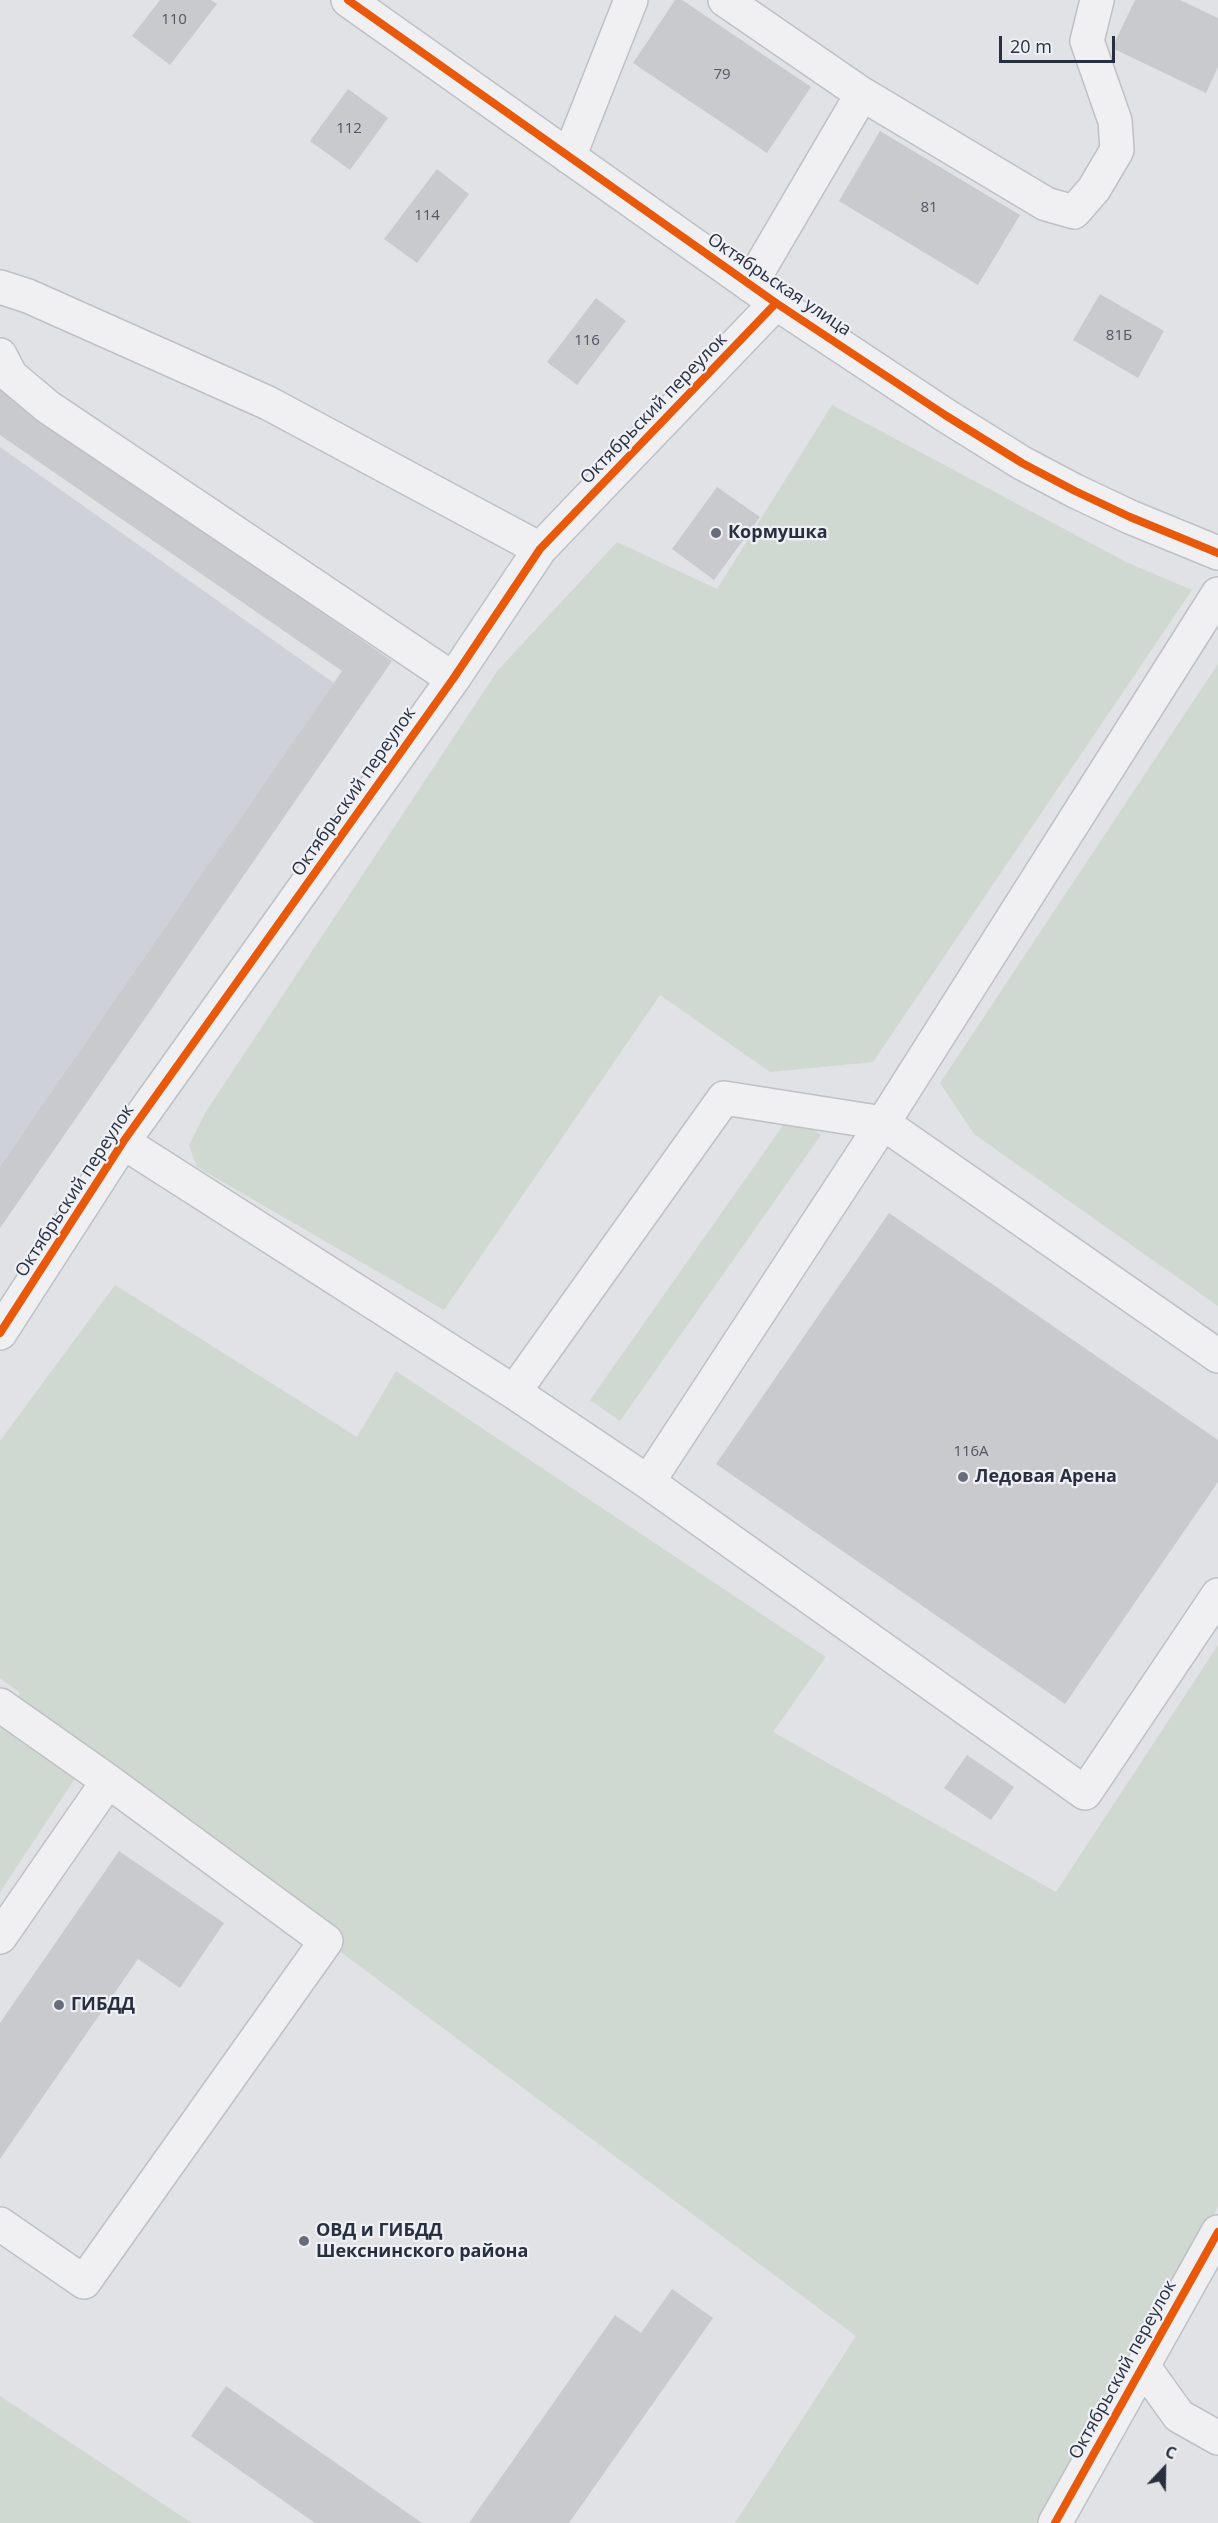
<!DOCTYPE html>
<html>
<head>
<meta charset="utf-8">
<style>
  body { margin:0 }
  #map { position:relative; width:1218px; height:2523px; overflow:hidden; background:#e0e2e6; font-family:"Open Sans",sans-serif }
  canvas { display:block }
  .north { position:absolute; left:1134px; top:2439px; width:60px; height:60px; -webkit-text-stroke:4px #eef0f5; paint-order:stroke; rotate:22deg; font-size:16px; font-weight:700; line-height:24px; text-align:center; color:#282f3e }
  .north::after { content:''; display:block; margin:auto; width:21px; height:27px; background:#282f3e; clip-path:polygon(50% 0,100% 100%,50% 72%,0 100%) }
  .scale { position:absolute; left:999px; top:36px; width:116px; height:27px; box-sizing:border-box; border:3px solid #282f3e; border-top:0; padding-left:8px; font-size:18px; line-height:21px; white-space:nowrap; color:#282f3e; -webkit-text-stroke:4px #eef0f5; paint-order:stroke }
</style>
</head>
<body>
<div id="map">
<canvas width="1218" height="2523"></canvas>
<div class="north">С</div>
<div class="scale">20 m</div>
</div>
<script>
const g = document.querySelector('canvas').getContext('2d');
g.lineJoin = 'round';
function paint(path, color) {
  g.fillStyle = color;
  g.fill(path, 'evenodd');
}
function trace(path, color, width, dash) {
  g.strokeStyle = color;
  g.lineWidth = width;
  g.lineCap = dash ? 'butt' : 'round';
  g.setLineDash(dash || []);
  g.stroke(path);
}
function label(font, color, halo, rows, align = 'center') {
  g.font = font + ' "Open Sans",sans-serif';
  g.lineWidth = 4.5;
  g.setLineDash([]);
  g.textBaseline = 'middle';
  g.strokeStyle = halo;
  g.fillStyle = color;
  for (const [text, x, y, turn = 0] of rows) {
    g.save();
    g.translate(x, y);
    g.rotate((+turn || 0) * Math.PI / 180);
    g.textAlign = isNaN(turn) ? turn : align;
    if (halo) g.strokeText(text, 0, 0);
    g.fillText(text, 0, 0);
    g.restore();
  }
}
paint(new Path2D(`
  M0,447L334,683L0,1166Z`), '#cfd1d9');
paint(new Path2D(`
  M832,405L1126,562L1192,590L873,1062L770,1072L660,995L444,1310L197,1167L189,1145L205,1113L498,670L617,542L717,589Z
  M1218,664V1306L974,1134L940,1083Z
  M791,1114L821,1135L620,1421L590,1400Z
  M115,1285L357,1437L396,1371L826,1657L773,1732L1056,1892L1218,1645V2207L1127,2375L1071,2523H735L856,2336L86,1762L0,1892V1723L20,1693L0,1678V1441Z
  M0,2396L192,2523H0Z`), '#d0d9d1');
paint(new Path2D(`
  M160,0H211L217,4L170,65L132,36Z
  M675,0H682L811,87L767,153L633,63Z
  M1135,0H1180L1218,18V67L1206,93L1112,48Z
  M348,89L388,118L350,170L310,141Z
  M880,131L1020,215L978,285L839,201Z
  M437,169L469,194L417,263L384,239Z
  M1100,294L1164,331L1138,378L1073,340Z
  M596,298L626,321L577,385L547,362Z
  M0,390L392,661L0,1228V1166L342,671L0,435Z
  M717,487L760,517L714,580L672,549Z
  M889,1213L1218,1440V1482L1065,1704L716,1464Z
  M967,1755L1014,1787L991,1820L944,1788Z
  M119,1851L224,1923L180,1988L138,1959L0,2159V2023Z
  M672,2289L713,2318L569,2523H469L615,2315L641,2333Z
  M226,2386L422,2523H315L191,2436Z`), '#c9cace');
const minor = new Path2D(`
  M348,0L776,303L945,415L1022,463L1075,491L1130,517L1218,553
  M725,0L862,94L1046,204L1074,212L1094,189L1117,150L1115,121L1087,41L1097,0
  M569,157L631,0
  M750,285L862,94
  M0,287L28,296L268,403L540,549
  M0,355L11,376L48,407L453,679
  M123,1142L514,1392L648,1482L883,1123L1218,594
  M0,1333L123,1142L453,679L540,549L776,303
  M514,1392L724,1098L883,1123L1218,1356
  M648,1482L1085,1793L1218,1595
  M0,1705L108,1781L0,1937
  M0,2224L84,2282L326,1941L108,1781
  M1143,2366L1179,2416L1218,2438
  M1055,2523L1218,2232`);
trace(minor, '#bfc0c4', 36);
trace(minor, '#f0f0f2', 33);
trace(new Path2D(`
  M348,0L776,303L945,415L1022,463L1075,491L1130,517L1218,553
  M0,1333L123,1142L453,679L540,549L776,303
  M1055,2523L1218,2232`), '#e8590c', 8);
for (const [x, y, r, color] of [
  [716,533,6,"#686e79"],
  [963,1477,6,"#686e79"],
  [59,2005,6,"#686e79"],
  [304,2241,6,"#686e79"]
]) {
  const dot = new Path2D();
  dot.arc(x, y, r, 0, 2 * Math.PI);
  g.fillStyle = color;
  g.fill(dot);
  trace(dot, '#eef0f5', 2);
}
label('15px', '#515663', null, [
  ["110",174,20],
  ["79",722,75],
  ["112",349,129],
  ["81",929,208],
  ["114",427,216],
  ["81Б",1119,336],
  ["116",587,341],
  ["116А",971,1452]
]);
label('18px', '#282f3e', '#eef0f5', [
  ["Октябрьская улица",779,285,34],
  ["Октябрьский переулок",654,409,-46],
  ["Октябрьский переулок",354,792,-55],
  ["Октябрьский переулок",75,1191,-57],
  ["Октябрьский переулок",1123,2370,-61]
]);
label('bold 18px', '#282f3e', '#eef0f5', [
  ["Кормушка",728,533],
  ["Ледовая Арена",975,1477],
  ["ГИБДД",71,2005],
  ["ОВД и ГИБДД",316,2231],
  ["Шекснинского района",316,2252]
], 'left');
</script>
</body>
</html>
